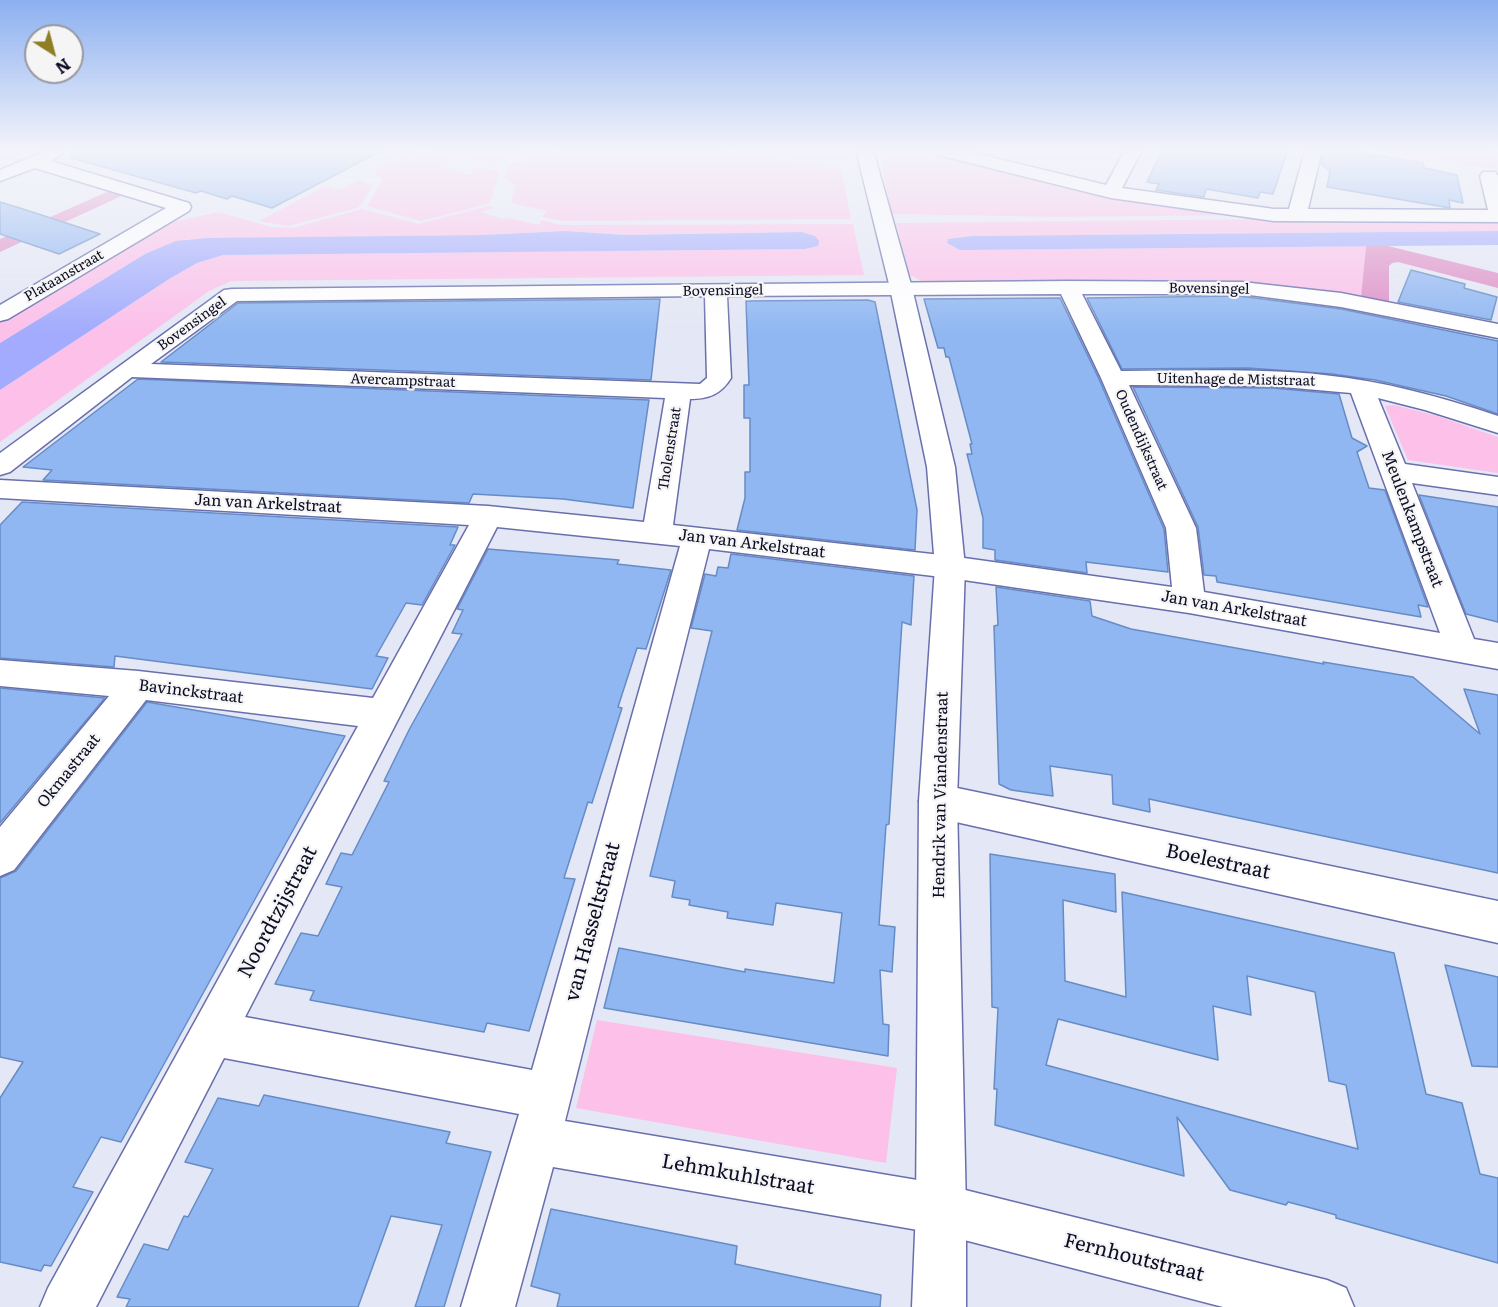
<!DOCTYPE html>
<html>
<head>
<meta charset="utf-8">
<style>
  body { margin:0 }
  #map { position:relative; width:1498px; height:1307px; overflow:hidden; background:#e4e7f5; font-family:Literata,serif }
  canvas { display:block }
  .north { position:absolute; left:24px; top:24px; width:60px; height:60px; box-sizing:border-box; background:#f5f5f5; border:2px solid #9898a2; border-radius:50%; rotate:144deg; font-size:16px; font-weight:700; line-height:24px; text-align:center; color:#0c0d25 }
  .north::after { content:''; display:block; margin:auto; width:21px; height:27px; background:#8f7e24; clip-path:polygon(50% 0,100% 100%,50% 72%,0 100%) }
</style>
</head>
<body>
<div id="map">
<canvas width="1498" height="1307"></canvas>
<div class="north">N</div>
</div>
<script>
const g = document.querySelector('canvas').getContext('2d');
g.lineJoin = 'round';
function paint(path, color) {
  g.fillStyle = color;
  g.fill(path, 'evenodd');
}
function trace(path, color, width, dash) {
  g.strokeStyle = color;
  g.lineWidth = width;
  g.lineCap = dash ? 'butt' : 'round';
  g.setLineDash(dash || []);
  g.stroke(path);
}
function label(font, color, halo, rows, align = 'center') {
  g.font = font + ' Literata,serif';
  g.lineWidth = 4.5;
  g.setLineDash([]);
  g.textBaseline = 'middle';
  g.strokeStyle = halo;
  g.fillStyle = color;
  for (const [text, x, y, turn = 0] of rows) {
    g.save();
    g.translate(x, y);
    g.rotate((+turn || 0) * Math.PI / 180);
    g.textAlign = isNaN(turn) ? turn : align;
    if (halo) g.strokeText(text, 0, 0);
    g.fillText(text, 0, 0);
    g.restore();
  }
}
paint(new Path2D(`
  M412,150L449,157L452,160L445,166L466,174L474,173L469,171L477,167L498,171L499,173L490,202L484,205L421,221L367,206L383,179L375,175V171Z
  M431,150H527L530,155L490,165Z
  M562,150H718L841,167L851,219L561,221L542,217L547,211L511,203L516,185L504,179L508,164Z
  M927,150L1025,175L1256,215L1055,217L891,214L879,150Z
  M1373,150H1490L1498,152V170Z
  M358,180L373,185L361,205L357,208L288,226L259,221L325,186L339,190Z
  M489,206L495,208L480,212L504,219L509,218L540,225L541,220L561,225L853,224L864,275L231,281L209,291L0,442V390L169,279L197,263L223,255L805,249L818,246L815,236L802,232L626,235L565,231L481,235L187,239L145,254L0,343V320L158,225L219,212L271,227L293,228L362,209L419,224Z
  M1264,219L1498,220V231L972,236L948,239V243L960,250L1366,246L1361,297L927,284L910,275L896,223Z
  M1394,405L1437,416L1498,437V473L1408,460L1385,406Z
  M597,1020L897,1068L886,1163L576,1108Z`), '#fcc0e9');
paint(new Path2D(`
  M114,189L128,193L0,252V239Z
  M1384,245L1498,273V288L1398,262L1392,263L1389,266V302L1361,297L1366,246Z`), '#de90c7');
paint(new Path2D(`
  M565,231L626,235L802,232L815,236L819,241L818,246L805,249L223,255L197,263L169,279L0,390V343L145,254L176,241L206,238L481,235Z
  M1498,231V245L960,250L947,243L948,239L972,236Z`), '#a2abfd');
const building = new Path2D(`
  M72,150H383L272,208L232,196L227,199L201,191L196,193L71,158Z
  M1162,150H1288L1273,194L1260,192L1258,198L1206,189L1204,197L1156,190L1159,184L1147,182Z
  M1324,150H1345L1423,163L1424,168L1457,175L1463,203L1449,200L1450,208L1327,187L1330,171L1321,164Z
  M0,202L23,209L100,234L59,254L0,234Z
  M1411,270L1465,284L1464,288L1497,297L1491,320L1398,302Z
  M1239,296L1341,309L1498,341V414L1446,396L1375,380L1332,374L1248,368L1122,369L1087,298Z
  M1060,298L1099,379L1164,529L1168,572L1086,562L1087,573L995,560V550L983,548V518L967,454H972L970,444H972L949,357H946L944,348H938L924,299Z
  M660,299L651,380L161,362L238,303Z
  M868,300L875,302L917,510L915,550L737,530L745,498V472H750V418H744V385H749L746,301Z
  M138,379L649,400L633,508L563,499L473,494L469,503L43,480L52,470L23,467Z
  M1133,387L1272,388L1339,394L1352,438L1367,446L1357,452L1369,488L1385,490L1428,607L1418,605L1421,617L1217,582L1216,576L1204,575L1198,527Z
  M1419,495L1498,507V622L1466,614Z
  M22,502L458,527L450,545H455L422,605L406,603L376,656L388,658L372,689L115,656L114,667L0,658V525Z
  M488,549L619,560L617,564L671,570L646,649L637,648L618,707L622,708L592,803L588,802L564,878L575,879L529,1031L487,1023L484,1032L310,1000L314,991L275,984L301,933L318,936L342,887L326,884L341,853L352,855L389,782L384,781L409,730L462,634L452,633L463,610L457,609Z
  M731,554L914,576L911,625L902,622L889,824L886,825L879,925L895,927L892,972L880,970L883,1024L889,1025L888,1056L604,1008L619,948L745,972V969L834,983L842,913L776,903L773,925L727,918L728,912L689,905L690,900L672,897L675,881L650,876L712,631L691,628L705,574L716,576L718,567L728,568Z
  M996,587L1090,601L1092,616L1131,629L1324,664L1323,662L1413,677L1480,734L1464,689L1498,695V873L1149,799L1150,812L1113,804L1112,775L1050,766L1053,796L1011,790L999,784L994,626L998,625Z
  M0,688L105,698L0,823Z
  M147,702L345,736L121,1142L101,1137L73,1187L93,1192L51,1266L44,1265L41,1271L0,1262V1098L23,1062L0,1057V878L16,871Z
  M990,854L1115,874L1116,912L1063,900L1065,981L1126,997L1122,892L1394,953L1426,1094L1462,1103L1480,1174L1498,1178V1263L1336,1218V1215L1311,1208L1288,1202L1286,1205L1230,1190L1177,1117L1184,1176L995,1125L997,1089H994L998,1008L992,1007ZM1247,976L1315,992L1329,1081L1346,1085L1358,1149L1046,1065L1058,1019L1218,1060L1213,1006L1251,1015Z
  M1445,965L1498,977V1067L1472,1066Z
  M264,1095L450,1132L446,1143L491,1152L444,1307H415L442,1225L391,1216L358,1307H126L130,1299L117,1297L144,1244L168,1250L184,1216L188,1217L213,1169L185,1162L218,1098L259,1106Z
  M551,1209L737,1246L735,1264L881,1295L880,1307H557L560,1294L531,1286Z`);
paint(building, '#90b7f2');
trace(building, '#668cc5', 1.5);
const minor = new Path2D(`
  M48,150H60L63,154L51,161L189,203L191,207L189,211L8,319L0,321V305L166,208L35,168L0,181V170Z
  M932,150H962L1106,185L1125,150H1142L1122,188L1274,209H1289L1305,150H1322L1308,209L1488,210L1480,176L1483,172H1495L1498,176V222L1274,221L1111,198L934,154Z
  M1068,281L1242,282L1341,293L1498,324V338L1341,307L1242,294H1082L1121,371C1189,371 1257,368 1324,375C1383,381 1442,397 1498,416V433L1425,410L1378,398L1405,464L1498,477V495L1412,483L1474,639L1498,643V669L1189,613L950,578L709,549L565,1121L941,1184L1327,1280L1346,1288L1354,1307H1223L941,1234L553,1167L515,1307H461L519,1114L224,1058L96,1307H40L48,1288L358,726L146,700L14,870L0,876V827L109,696L0,686V660L138,671L373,698L469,525L0,498V480L488,506L644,522L665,398L132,377L10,472L0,475V453L224,290L232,289ZM1061,294L1101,378L1166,528L1172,587L950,556L673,525L690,399C709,399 721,394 731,378L727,296ZM705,296L707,378L700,384L151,364L237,301ZM1129,385L1272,386L1351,393L1440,633L1204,592L1196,528ZM497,527L680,546L532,1070L245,1017Z
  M938,784L1498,901V943L938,818L925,813L919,801L925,789Z`);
const tertiary = new Path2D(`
  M856,150H873L912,288L955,467L965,567L957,801L966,1209V1307H912L916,1209L919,801L935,567L927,467L890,288Z`);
trace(minor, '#696fad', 3);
trace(tertiary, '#696fad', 3);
paint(minor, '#fff');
paint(tertiary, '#fff');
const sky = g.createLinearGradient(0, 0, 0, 333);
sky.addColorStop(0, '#8cb0f0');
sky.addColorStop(0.45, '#f3f4fa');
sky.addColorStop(1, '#f3f4fa00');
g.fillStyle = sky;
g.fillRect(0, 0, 1498, 333);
label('14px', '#0c0d25', '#f5f5f5', [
  ["Plataanstraat",64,276,-30],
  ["Bovensingel",1209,289,1],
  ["Bovensingel",723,291,-1],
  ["Bovensingel",192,324,-36],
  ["Uitenhage de Miststraat",1236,380,1],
  ["Avercampstraat",403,381,2],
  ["Oudendijkstraat",1141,440,66],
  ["Tholenstraat",670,449,-81]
]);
label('16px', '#0c0d25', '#f5f5f5', [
  ["Jan van Arkelstraat",268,504,3],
  ["Meulenkampstraat",1412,519,69],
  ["Jan van Arkelstraat",752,544,7],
  ["Jan van Arkelstraat",1234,609,10],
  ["Bavinckstraat",191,692,7],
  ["Okmastraat",69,771,-51],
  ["Hendrik van Viandenstraat",941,795,-89]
]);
label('20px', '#0c0d25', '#f5f5f5', [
  ["Boelestraat",1218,862,12],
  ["Noordtzijstraat",278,912,-62],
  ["van Hasseltstraat",593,922,-75],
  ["Lehmkuhlstraat",738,1175,10],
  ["Fernhoutstraat",1134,1258,14]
]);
</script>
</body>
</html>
